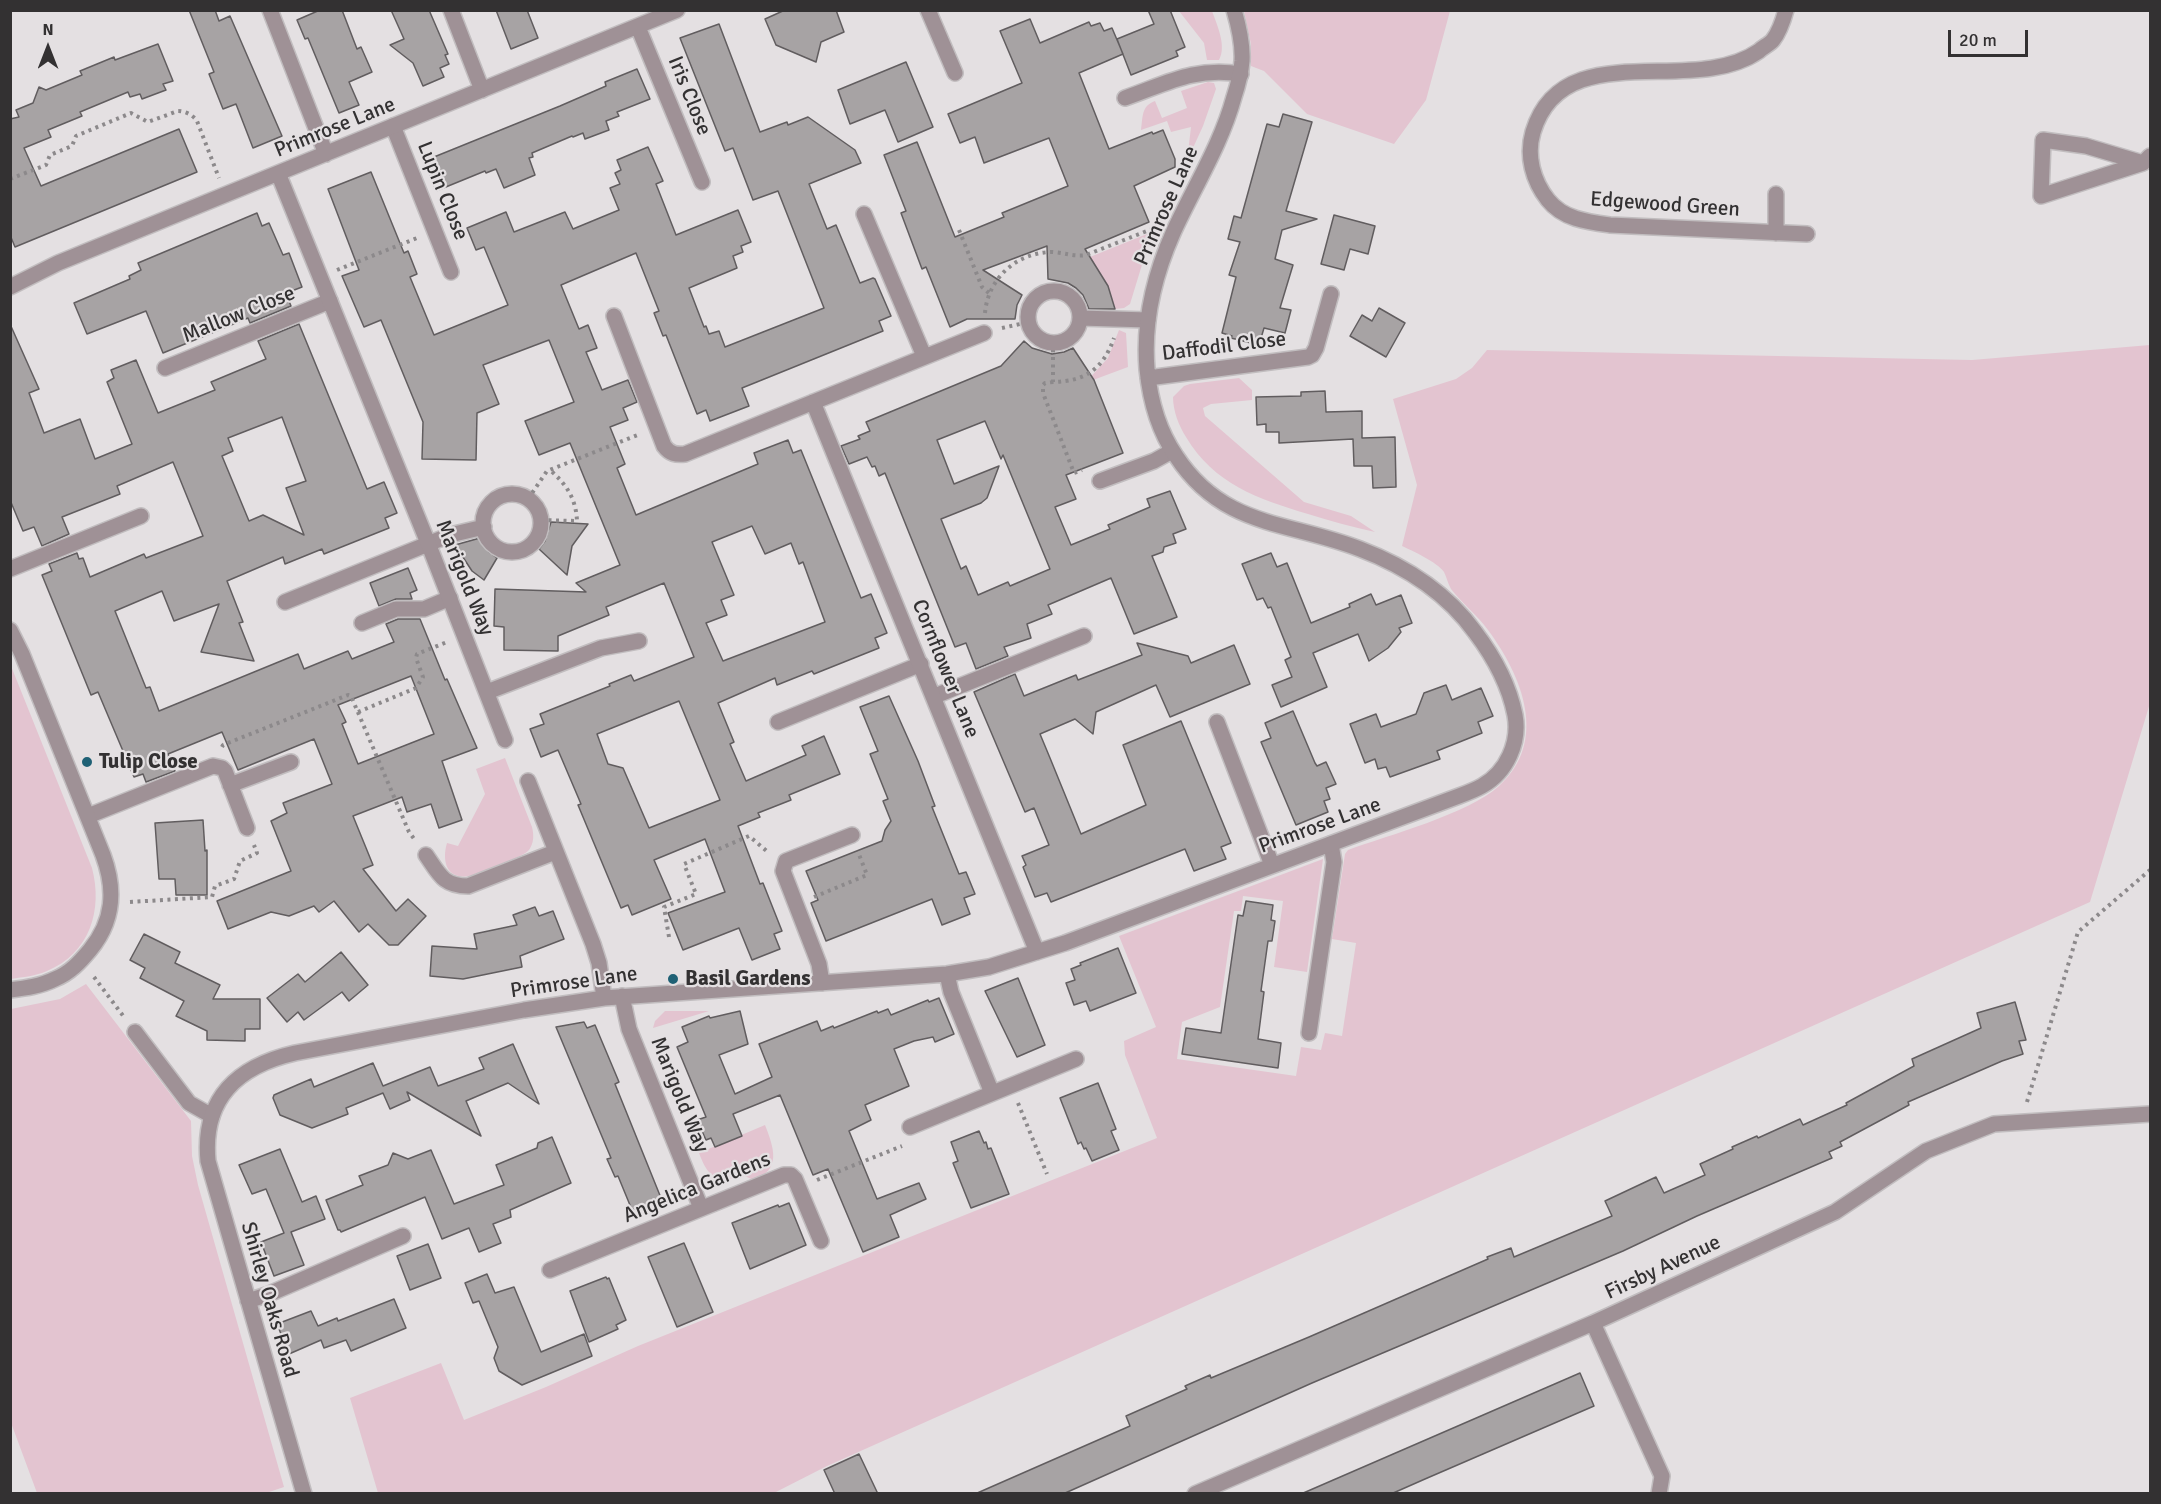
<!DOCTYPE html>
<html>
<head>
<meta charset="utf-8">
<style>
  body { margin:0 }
  #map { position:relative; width:2161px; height:1504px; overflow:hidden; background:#e4e0e2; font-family:Signika,sans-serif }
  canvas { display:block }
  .frame { position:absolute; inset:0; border:12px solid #333132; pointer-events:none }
  .north { position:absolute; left:18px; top:18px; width:60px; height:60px; -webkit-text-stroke:4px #e4e0e2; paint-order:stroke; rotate:0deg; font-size:16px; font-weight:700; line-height:24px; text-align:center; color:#333132 }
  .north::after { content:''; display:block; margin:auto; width:21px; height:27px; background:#333132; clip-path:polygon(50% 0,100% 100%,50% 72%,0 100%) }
  .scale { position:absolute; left:1948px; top:30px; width:80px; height:27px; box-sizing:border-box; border:3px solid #333132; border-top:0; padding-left:8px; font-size:18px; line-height:21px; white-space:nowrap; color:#333132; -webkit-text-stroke:4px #e4e0e2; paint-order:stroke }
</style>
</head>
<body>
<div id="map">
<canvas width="2161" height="1504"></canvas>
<div class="frame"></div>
<div class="north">N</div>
<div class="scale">20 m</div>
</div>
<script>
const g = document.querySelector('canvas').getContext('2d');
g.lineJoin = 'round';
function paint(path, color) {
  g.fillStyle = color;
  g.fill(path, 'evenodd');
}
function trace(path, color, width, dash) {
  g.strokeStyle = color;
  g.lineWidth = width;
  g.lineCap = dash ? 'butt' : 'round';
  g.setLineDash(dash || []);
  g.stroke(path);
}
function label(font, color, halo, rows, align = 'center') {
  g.font = font + ' Signika,sans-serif';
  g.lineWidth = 4.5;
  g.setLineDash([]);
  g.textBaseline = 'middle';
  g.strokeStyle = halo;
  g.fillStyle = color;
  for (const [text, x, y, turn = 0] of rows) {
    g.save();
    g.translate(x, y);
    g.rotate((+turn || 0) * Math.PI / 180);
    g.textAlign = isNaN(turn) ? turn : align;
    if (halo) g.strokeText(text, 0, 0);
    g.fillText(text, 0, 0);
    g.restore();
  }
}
paint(new Path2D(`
  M1179,11H1212C1217,25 1227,46 1219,60H1207L1204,43Z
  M1244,11V10L1450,11L1426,100L1394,144L1307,114L1264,71L1251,66V44Z
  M1208,82L1214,83L1216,89L1203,126L1187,161L1191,127L1171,132L1167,121L1141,130C1143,117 1141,106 1155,101L1162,118L1187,108L1181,91Z
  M1152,232L1130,304L1124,308L1115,309L1110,294L1080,261Z
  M1119,330L1126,333L1128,367L1085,383L1108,358Z
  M2150,345V703L2090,902L827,1466L774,1493H378L350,1398L441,1363L464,1420L546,1387L638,1346L1157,1138L1125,1055L1124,1041L1156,1027L1119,936L1323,859L1307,972L1274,967L1283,901L1243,896L1241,911H1234L1220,1007L1182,1022L1177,1059L1296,1076L1301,1047L1321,1050L1325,1033L1342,1036L1356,943L1332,939L1345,854L1348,850C1389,835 1468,814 1499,786C1549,741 1522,676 1488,630C1477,615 1462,603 1451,589C1448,584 1447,578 1444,572C1437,562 1413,551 1402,546L1417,485L1393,399L1456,379L1472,368L1487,350L1972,360Z
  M1239,378L1252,390V400L1211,404L1203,408L1205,416L1304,502L1351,516L1375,532C1352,527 1330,521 1308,514C1258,499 1214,484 1186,437C1179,426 1173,411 1173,397L1184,386L1190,384Z
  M11,666L92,868C103,910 90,953 47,971C36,976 23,977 11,979Z
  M505,758L532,827C534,835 534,843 529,850C522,858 485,870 473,875C448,882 441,863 447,843L458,846L485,794L476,769Z
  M86,984L191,1121L192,1156L198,1185L284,1487L263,1494L37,1493L10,1420L11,1009L60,999Z
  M665,1011H709L653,1028L655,1021Z
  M765,1125C774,1148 782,1170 753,1180L745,1176C718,1183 709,1180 699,1153Z`), '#e3c4d0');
const building = new Path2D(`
  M189,10H215L219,21L230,16L282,136L253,148L236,104L223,109L209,74L214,72Z
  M320,10H342L357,49L361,47L372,72L349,82L359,105L339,113L308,38L305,39L297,20Z
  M391,10H429L448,54L445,55L449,64L440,68L444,77L423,86L413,63L390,45L404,39Z
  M496,10H527L538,38L511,49Z
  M785,10H836L844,32L821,42L816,62L776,45L765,19Z
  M1148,10H1170L1185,47L1176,51L1178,56L1131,75L1117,39L1154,24Z
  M1030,19L1040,43L1089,22L1091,26L1100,23L1104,31L1112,28L1123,54L1079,73L1109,149L1152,132L1153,134L1163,130L1175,159V167L1134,186L1149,222L1085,249L1108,286L1115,309H1089L1083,295L1076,288L1068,283L1048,279L1047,246L983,270L1022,295L1017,305L1015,319H967L950,327L926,267L922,269L901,213L906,211L884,155L917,142L955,237L1004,217L1002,213L1068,186L1049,138L984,163L975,137L960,143L948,114L1022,83L1000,31Z
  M719,24L760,132L787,122L788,125L808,117L855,150L861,163L809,184L827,229L836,225L860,283L873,278L875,279L891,316L879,321L883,331L742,388L749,406L710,421L706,410L697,414L666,335L663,336L654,313L659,311L636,253L561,285L579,329L588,325L597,348L586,352L602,390L628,380L637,402L623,408L628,420L610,427L625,464L617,468L636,515L758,464L754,453L788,440L793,453L801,450L861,598L871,594L887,633L875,638L879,648L814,674L812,671L777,685L775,678L718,703L734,742L730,744L746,781L806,755L802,746L824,736L840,774L789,795L791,800L758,813L760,817L738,826L760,884L763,883L782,931L774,934L780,949L752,960L739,928L683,950L668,913L725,892L705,839L654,860L671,899L632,915L628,905L621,908L578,805L581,804L558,750L541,757L530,729L544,724L540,714L610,686L609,684L631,675L634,681L694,657L664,583L606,607L609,615L558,636V651L504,650V627L494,626L495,589L586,592L576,583L620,565L570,443L539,455L525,421L574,402L549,340L483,365L499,404L477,413L476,460L422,459L423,422L381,320L364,327L342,276L359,270L328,189L371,172L404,253L408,251L417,274L410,277L434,335L508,305L484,247L476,250L467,228L506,212L514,232L565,212L573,229L619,210L610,188L620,184L615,173L621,170L617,160L648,147L663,181L656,184L676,235L738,210L751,242L741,246L743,252L733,256L737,268L689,288L704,327L706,326L709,334L719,331L725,347L824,308L778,191L753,200L733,148L725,151L680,38ZM752,526L765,554L791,543L799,564L803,562L825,622L723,661L706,623L727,615L721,600L734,595L712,542ZM679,701L720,800L649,828L623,768L608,764L597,734Z
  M158,44L173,81L163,84L166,90L142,99L140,94L130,97L128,92L80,112L82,116L48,130L51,137L24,148L41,186L179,129L197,172L15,247L10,235V119L19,117L16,110L33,103L39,87L46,90L82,75L80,71L114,57L115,60Z
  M906,62L933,127L898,142L885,110L850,124L838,90Z
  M637,69L650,99L617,112L619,116L606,121L609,130L585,139L583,133L573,137L572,136L532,153L533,157L529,158L535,175L504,188L496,169L486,173L485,171L436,191L429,172L438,168L434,157L560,106L606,86L605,82Z
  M1283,114L1312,122L1286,211L1317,219L1282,230L1275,259L1293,265L1280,308L1291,310L1285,333L1264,328L1259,345L1231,338L1232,336L1222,333L1236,277L1229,275L1240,242L1228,239L1234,216L1241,218L1267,124L1279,127Z
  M257,213L262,226L269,223L283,255L289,253L302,287L289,292L292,300L289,301L291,306L250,323L248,318L163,353L146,311L87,334L74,303L130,279L129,276L141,270L138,263Z
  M1334,215L1375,226L1368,254L1350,249L1344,270L1321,264Z
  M1379,308L1405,323L1386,357L1350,336L1362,315L1372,321Z
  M10,324L39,389L29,393L44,433L80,419L95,459L132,444L107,382L114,378L111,370L136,360L158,413L215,390L211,382L266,359L258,341L299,324L367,489L384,482L397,513L385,518L389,528L324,554L322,549L285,564L283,557L227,581L243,622L239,623L254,661L201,652L219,604L174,621L162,591L115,611L146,688L150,687L159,711L298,654L304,669L348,651L352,659L394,642L386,624L398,619H420L445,680L447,679L477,748L442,761L462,820L439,828L431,804L407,812L402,797L353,816L373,865L363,869L396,911L408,899L426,916L398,945H389L368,924L359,932L334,901L319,912L314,906L289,916L271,912L228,929L217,901L291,871L271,821L287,813L283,803L332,784L314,739L238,770L222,732L168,754L175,771L146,782L143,774L134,777L98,692L91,695L42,575L52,571L49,564L77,553L79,559L83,558L90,577L144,554L146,558L203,536L173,462L117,486L120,494L62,517L69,534L42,546L34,527L23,531L10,500ZM282,417L306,481L286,488L304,535L263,515L249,521L222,456L233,451L228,438ZM411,676L434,734L358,764L342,724L346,722L338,705Z
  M1024,341L1032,348L1052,354L1064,352L1073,348L1094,380L1123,453L1066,475L1076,499L1055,507L1071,545L1110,529L1108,525L1150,507L1147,499L1170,491L1186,529L1173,534L1176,543L1164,547L1163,552L1152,556L1177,617L1134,634L1111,578L1048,605L1052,614L1027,624L1031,638L1004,647L1008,656L976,669L966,643L955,647L885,473L879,476L875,466L872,467L867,457L849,464L841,446L860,439L858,436L870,431L866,422L1001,366ZM985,421L1001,459L1003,455L1050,569L1010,586L1008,582L978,595L966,566L961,569L941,519L981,503L987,498L999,466L954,484L937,440Z
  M1325,391L1326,412L1362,411V438L1395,437L1396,487L1373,488L1372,466H1354L1353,439L1279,443V432H1266V424L1257,425L1256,397L1301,396V392Z
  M551,522L588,524L572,546L567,575L539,549L545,541Z
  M480,538L489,552L497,558L484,580L472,571L455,545Z
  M1271,553L1277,567L1287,563L1311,623L1350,607L1349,604L1371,594L1376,605L1401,595L1412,623L1399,628L1401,632L1388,648L1369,661L1358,634L1313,653L1327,687L1281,707L1272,685L1292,677L1285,660L1291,657L1271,607L1268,608L1263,598L1257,600L1242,564Z
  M408,568L417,590L410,593L412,599H396L379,606L370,583Z
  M1137,643L1188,656L1191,663L1234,645L1250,684L1170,717L1156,685L1096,712L1093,734L1075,719L1040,734L1050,758L1081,834L1146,805L1123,745L1181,721L1231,843L1221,847L1226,859L1194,871L1185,849L1051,902L1047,893L1035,897L1023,867L1026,865L1022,856L1049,845L1034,808L1025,812L974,692L1015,674L1024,696L1076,675L1078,680L1142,655Z
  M1446,685L1452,700L1481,688L1493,716L1478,722L1482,733L1437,751L1440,759L1390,777L1386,767L1378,769L1375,759L1365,763L1350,724L1376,714L1381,727L1416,714L1424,693Z
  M889,696L918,761L935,806L932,807L959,874L966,872L975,894L964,898L970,914L942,925L932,899L826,941L811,903L818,900L806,871L882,841L885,830L891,821L883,801L888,799L870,754L878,751L860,707Z
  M1293,711L1315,763L1317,766L1326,762L1336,784L1326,788L1330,799L1324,801L1328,812L1296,825L1261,742L1271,738L1265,723Z
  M203,820L205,851L207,850V895H176L175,879H159L155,823Z
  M1246,901L1273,905L1271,920L1275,921L1272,941H1268L1261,991L1264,992L1258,1039L1281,1043L1278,1068L1182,1054L1186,1028L1221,1033L1238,915L1243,916Z
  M535,907L539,916L553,911L564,939L520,956L522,967L463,979L430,976L432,946L477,949L474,934L517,925L513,915Z
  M144,934L180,952L175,963L220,985L213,999H260V1029H245V1041L207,1040V1031L176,1016L184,1001L140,978L145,968L130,960Z
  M1118,948L1136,993L1090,1011L1086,1001L1074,1005L1066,983L1075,980L1071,969L1081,965L1080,963Z
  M341,952L368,985L349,1001L342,992L304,1020L298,1012L287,1022L267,998L298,974L305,982Z
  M1018,978L1045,1045L1017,1057L985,991Z
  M939,998L954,1034L935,1042L933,1037L914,1041L894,1049L909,1086L865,1105L871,1120L849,1131L877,1199L919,1183L926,1199L890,1215L899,1237L863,1252L828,1169L813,1175L780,1095L733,1114L742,1136L715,1147L711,1138L706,1140L697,1120L706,1117L677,1047L688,1042L682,1027L709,1016L710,1018L740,1011L748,1044L719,1055L735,1094L772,1077L759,1044L817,1021L821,1031L833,1026L834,1028L877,1011L878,1013L888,1009L891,1015L928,1000L929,1002Z
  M2015,1002L2026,1040L2019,1041L2023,1054L2002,1061L1908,1102L1909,1105L1840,1142L1842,1146L1829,1152L1832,1158L1697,1216L1623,1251L1312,1383L1063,1494H975L1130,1426L1126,1416L1187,1389L1185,1386L1210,1375L1211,1378L1309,1337L1488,1259L1487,1257L1511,1248L1514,1257L1612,1216L1605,1201L1656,1177L1664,1193L1705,1175L1700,1164L1733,1149L1732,1147L1757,1136L1758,1138L1800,1119L1803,1125L1847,1105L1846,1103L1914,1066L1912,1059L1981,1028L1977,1013Z
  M584,1022L587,1028L595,1025L619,1082L615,1084L661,1198L632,1210L618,1176L615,1177L607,1159L611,1158L556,1027Z
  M513,1044L539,1104L508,1083L466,1101L481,1136L407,1092L410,1100L390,1109L383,1093L346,1108L348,1114L312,1128L280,1115L273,1098L274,1095L311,1079L314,1087L373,1063L383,1086L430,1067L438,1086L484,1069L479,1058Z
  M1098,1083L1116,1129L1111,1131L1119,1150L1092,1161L1086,1148L1084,1149L1081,1142L1078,1144L1060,1098Z
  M979,1131L984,1143L986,1142L988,1149L991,1148L1009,1194L971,1208L953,1163L958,1161L951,1142Z
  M552,1137L571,1183L510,1210L511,1217L493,1224L501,1243L479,1252L469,1228L442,1239L425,1197L341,1232L340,1230H338L326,1200L363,1185L359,1176L388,1165L393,1153L408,1159L431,1150L454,1204L504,1185L496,1165L537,1148L538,1143Z
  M280,1149L302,1202L316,1196L325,1219L291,1232L304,1265L274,1276L261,1242L284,1233L266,1189L252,1194L239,1165Z
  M789,1203L806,1245L750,1269L732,1223L778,1205L779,1207Z
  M684,1243L713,1312L677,1327L648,1257Z
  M428,1244L441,1278L410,1290L397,1256Z
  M487,1274L495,1293L514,1287L541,1352L584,1334L592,1356L522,1385L499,1371L494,1358L498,1347L479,1301L473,1303L465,1283Z
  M606,1277L607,1279L609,1278L626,1320L616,1325L618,1329L589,1342L570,1291Z
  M394,1299L406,1328L351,1351L346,1340L324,1348L321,1340L289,1354L277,1324L311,1311L318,1326L337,1318L338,1321Z
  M1580,1373L1594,1406L1425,1479L1391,1494H1301Z
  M859,1454L878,1494H835L824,1470Z`);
paint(building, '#a7a3a4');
trace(building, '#615d5f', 1.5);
const lane = new Path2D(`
  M1125,98C1168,83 1193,67 1241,74
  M393,126L451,272
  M1028 317a26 26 0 1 1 52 0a26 26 0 1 1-52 0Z
  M1080,318L1148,320
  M165,368L330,301
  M1100,481L1154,461L1172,451
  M483 523a29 29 0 1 1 58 0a29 29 0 1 1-58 0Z
  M10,569L141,516
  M285,602L450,535L484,527
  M362,623L396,609H424L450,598
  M487,692L601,648L639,641
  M935,696L1084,636
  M778,722L921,664
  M230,785L291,762
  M88,816L213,766L222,768L225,771L247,828
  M135,1032L189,1103L212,1116
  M1309,1033L1334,862L1331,844`);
const street = new Path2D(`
  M270,10L326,154
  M451,10L482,90
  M928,10L955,73
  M1786,10C1783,21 1780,31 1773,40C1770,44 1763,47 1759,51C1692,98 1563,33 1533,132C1526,156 1533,181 1548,200C1563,219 1587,222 1610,225L1807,234
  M638,27L702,182
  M2143,163L2041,196L2043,140L2086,146L2143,163L2150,156
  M278,173L428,543L505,740
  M1776,194V233
  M864,214L924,356
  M10,287L58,263L677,10
  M614,316L664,446C670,454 676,455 685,454L984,333
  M1148,378L1308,357L1312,355L1316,348L1331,294
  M813,402L1037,952
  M10,630L22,654L103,855C116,890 114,921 90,950C80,962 70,973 55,979C41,986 26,988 10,990
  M1217,722L1272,865
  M528,781L593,944L599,963L604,998
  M426,855C439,874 443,886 468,886L555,852
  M947,974L951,992L992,1093
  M822,983L819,964L783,871L786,861L852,835
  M622,996L629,1029L701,1208
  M910,1127L1076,1059
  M550,1270L784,1175H791L795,1179L821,1241
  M248,1301L269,1294L403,1236
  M1593,1323L1662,1476L1659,1494
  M304,1494L208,1161C202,1098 238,1066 295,1053L524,1010L604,998L947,974L989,967L1065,943L1459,796C1467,793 1475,790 1482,786C1507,772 1520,742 1515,715C1509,685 1494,657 1475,632C1446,592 1405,566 1360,549C1288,521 1223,528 1176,456C1158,430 1150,399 1147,369C1143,321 1154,276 1173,233C1194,187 1221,145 1234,97C1238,85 1241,73 1242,61C1243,44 1239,27 1234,10
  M1195,1494L1593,1323L1835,1212L1926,1151L1994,1124L2150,1114`);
trace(lane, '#c1bdbf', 18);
trace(street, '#c1bdbf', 18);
trace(new Path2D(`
  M10,179L46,165L50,155L72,146L76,136L131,113L148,122L178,111C185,111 193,115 197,121L219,178
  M959,230L982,287L989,293
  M337,270L417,238
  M985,313C988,278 1017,252 1053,252C1065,253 1075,257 1086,255L1152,229
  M1002,328L1029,322
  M1053,342V382C1086,381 1103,369 1114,338
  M1053,382L1045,383L1043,385V393L1074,473L1082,470
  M528,499L547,471L640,434
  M541,520L577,521C576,498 566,484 550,470
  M358,712L416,688L423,677L416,658L417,654L447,642
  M222,747L223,745L348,695L351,696L409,832L415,840
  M814,897L867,875L858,852
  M130,902L212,897L215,886L234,879L240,861L257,853L254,845
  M669,937L664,907L696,894L684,864L749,836L769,853
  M94,977L124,1017
  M2027,1102L2078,932L2150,870
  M1018,1103L1047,1174
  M817,1180L902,1146`), '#8c898b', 4, [3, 4.5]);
trace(lane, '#9f9196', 15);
trace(street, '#9f9196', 15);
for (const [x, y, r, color] of [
  [87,762,6,"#1f6175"],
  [673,979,6,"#1f6175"]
]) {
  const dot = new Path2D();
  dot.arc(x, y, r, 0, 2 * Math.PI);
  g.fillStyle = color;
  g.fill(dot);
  trace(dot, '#e4e0e2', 2);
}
label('21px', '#333132', '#e4e0e2', [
  ["Iris Close",689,96,68],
  ["Primrose Lane",335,128,-22],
  ["Lupin Close",442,191,68],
  ["Edgewood Green",1665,205,4],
  ["Primrose Lane",1167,206,-66],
  ["Mallow Close",239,315,-22],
  ["Daffodil Close",1224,347,-7],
  ["Marigold Way",464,578,68],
  ["Cornflower Lane",945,669,68],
  ["Primrose Lane",1320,826,-20],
  ["Primrose Lane",574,983,-8],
  ["Marigold Way",679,1095,68],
  ["Angelica Gardens",697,1188,-22],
  ["Firsby Avenue",1663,1268,-25],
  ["Shirley Oaks Road",269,1300,74]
]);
label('bold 21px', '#333132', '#e4e0e2', [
  ["Tulip Close",99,762],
  ["Basil Gardens",685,979]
], 'left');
</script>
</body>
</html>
